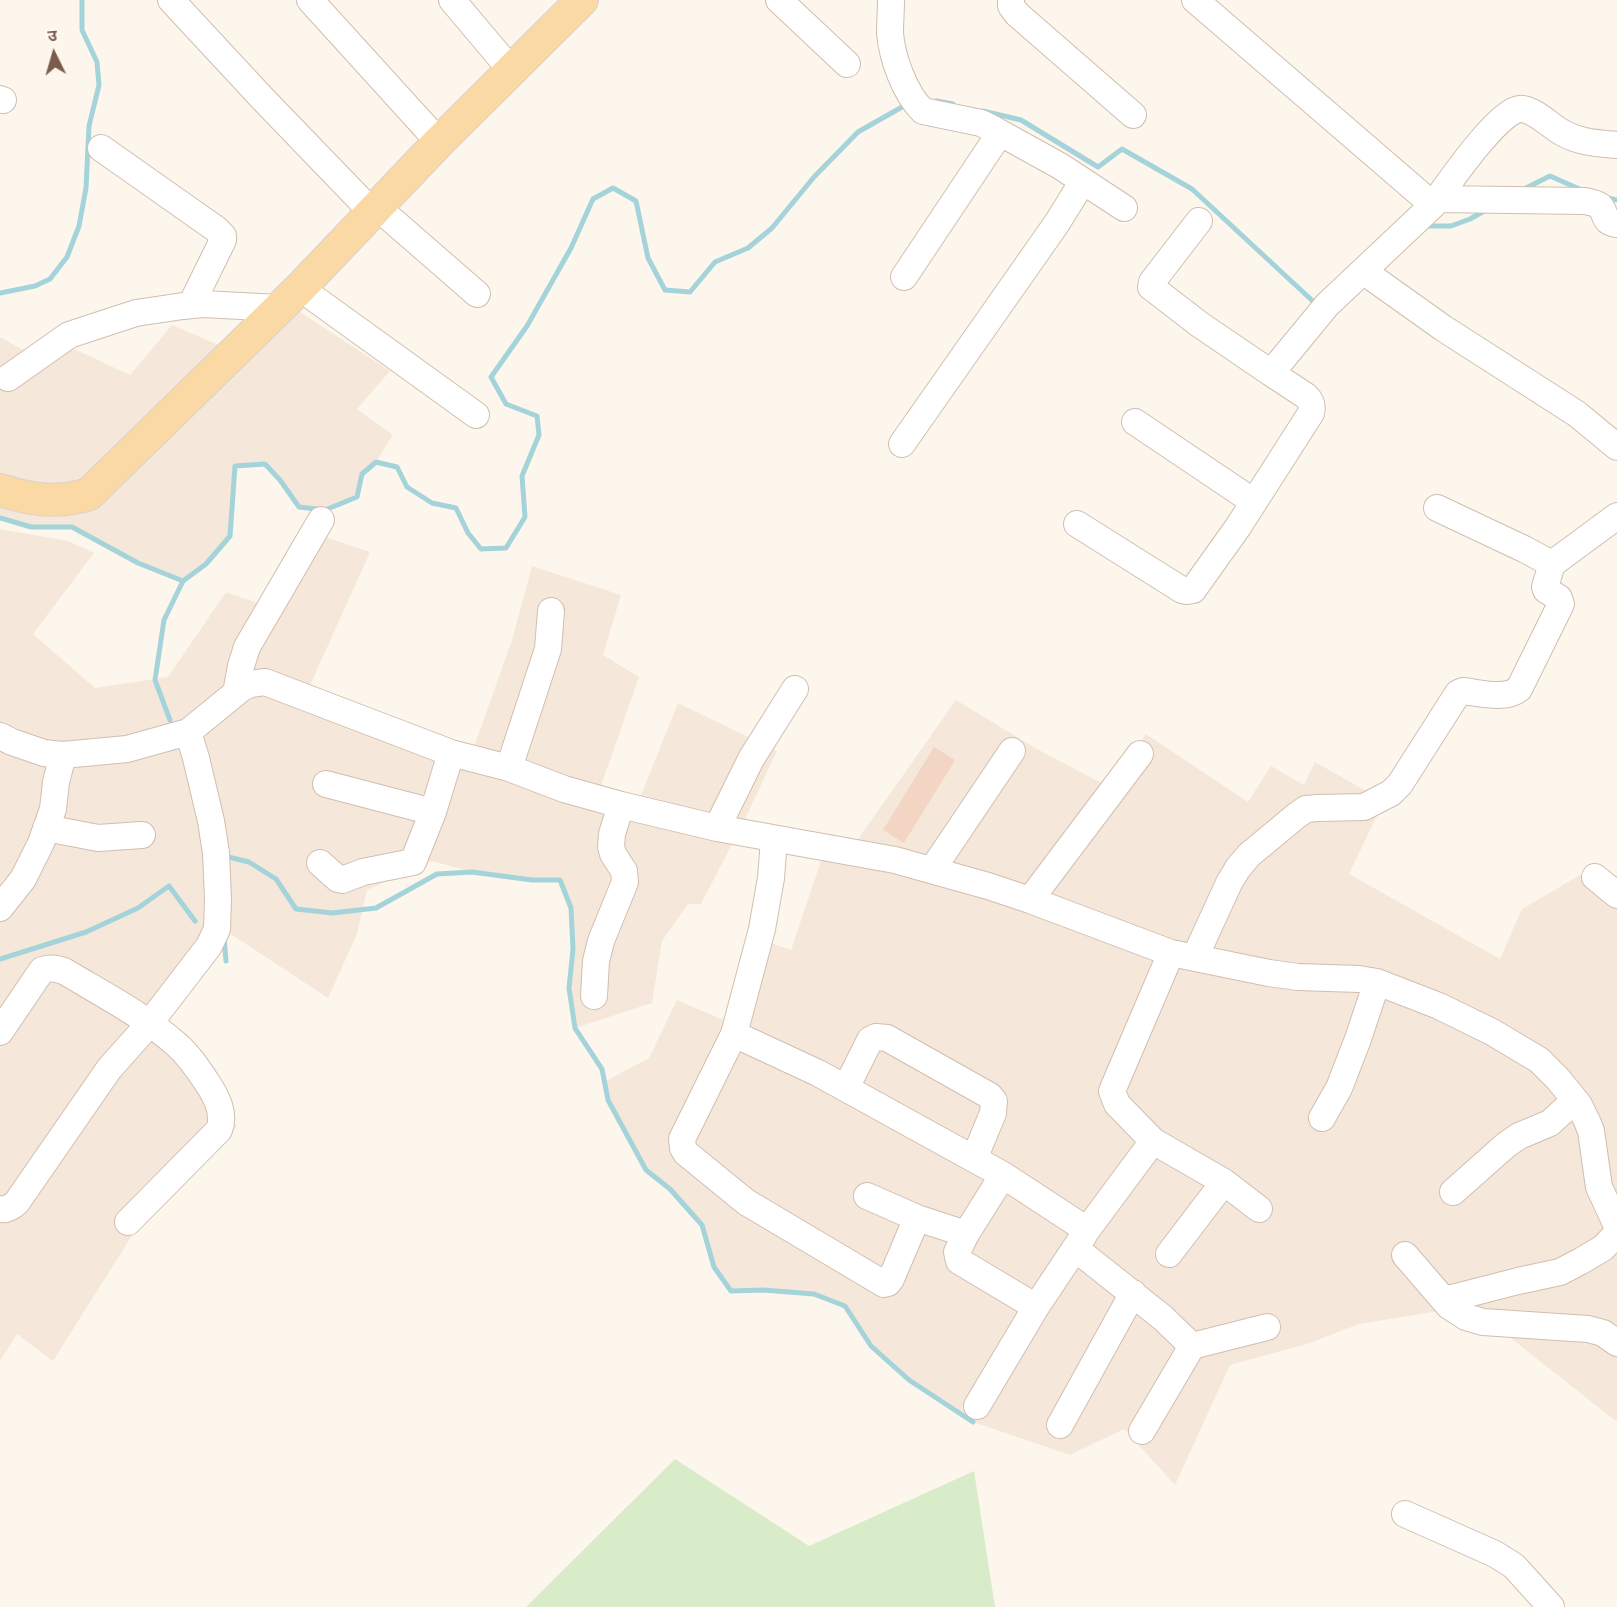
<!DOCTYPE html>
<html>
<head>
<meta charset="utf-8">
<style>
  body { margin:0 }
  #map { position:relative; width:1617px; height:1607px; overflow:hidden; background:#fdf6ec; font-family:"Source Sans 3","Noto Sans Devanagari",sans-serif }
  canvas { display:block }
  .north { position:absolute; left:24px; top:24px; width:60px; height:60px; -webkit-text-stroke:4px #fffaf3; paint-order:stroke; rotate:355deg; font-size:16px; font-weight:700; line-height:24px; text-align:center; color:#7a5c4d }
  .north::after { content:''; display:block; margin:auto; width:21px; height:27px; background:#7a5c4d; clip-path:polygon(50% 0,100% 100%,50% 72%,0 100%) }
</style>
</head>
<body>
<div id="map">
<canvas width="1617" height="1607"></canvas>
<div class="north">उ</div>
</div>
<script>
const g = document.querySelector('canvas').getContext('2d');
g.lineJoin = 'round';
function paint(path, color) {
  g.fillStyle = color;
  g.fill(path, 'evenodd');
}
function trace(path, color, width, dash) {
  g.strokeStyle = color;
  g.lineWidth = width;
  g.lineCap = dash ? 'butt' : 'round';
  g.setLineDash(dash || []);
  g.stroke(path);
}
paint(new Path2D(`
  M285,302L390,371L357,409L393,435L376,462L362,474L357,497L325,510L299,507L280,480L265,464L235,466L230,536L206,564L183,581L138,563L72,527H31L0,518V337L30,354L46,336L130,375L172,325L221,346Z
  M0,529L68,541L94,553L33,634L95,688L168,677L226,592L277,610L316,534L370,552L299,710L465,766L474,747L512,640L532,566L621,595L603,655L639,677L601,786L641,795L678,703L777,751L746,817L701,904H688L662,941L652,1003L575,1028L569,988L573,949L571,908L560,880H532L472,872L432,861L367,890L357,934L328,998L217,925L151,1025L192,1061L237,1126L138,1226L53,1361L17,1334L0,1361Z
  M956,700L1035,748L1109,787L1146,734L1248,802L1271,766L1304,785L1315,762L1384,801L1349,874L1500,959L1522,909L1599,864L1617,880V1422L1470,1306L1359,1324L1310,1343L1230,1365L1175,1485L1124,1429L1070,1455L973,1422L909,1380L871,1346L845,1306L814,1294L763,1290L731,1291L714,1267L702,1225L670,1189L652,1176L629,1140L608,1100L604,1082L649,1058L677,1000L730,1023L759,939L791,950L830,834L856,842Z`), '#f5e8da');
paint(new Path2D(`
  M675,1459L809,1546L974,1471L995,1607H526Z`), '#d8ecc9');
trace(new Path2D(`
  M930,102L937,101L953,104
  M983,111L1021,120L1098,167L1122,149L1192,189L1317,305
  M1522,190L1550,176L1584,191
  M1604,197L1617,200
  M1423,226H1451L1470,219L1488,209
  M0,293L35,286L50,279L67,257L79,226L86,188L89,126L99,85L97,62L82,30V0
  M0,518L31,527H72L138,563L183,581
  M170,720L155,680L164,620L183,581L206,564L230,536L235,466L265,464L280,480L299,507L325,510L357,497L362,474L376,462L397,467L407,487L432,503L456,508L468,533L481,549L506,548L525,517L522,476L539,435L537,416L506,404L491,377L527,326L571,248L593,199L613,188L636,201L648,258L665,290L690,292L715,262L748,248L772,228L814,177L858,132L902,107L909,106
  M224,856L249,862L276,879L296,909L333,913L376,908L437,874L472,872L532,880H560L571,908L573,949L569,988L575,1028L602,1069L608,1100L646,1170L670,1189L702,1225L714,1267L731,1291L763,1290L814,1294L845,1306L871,1346L909,1380L973,1422
  M224,937L226,961
  M0,959L86,932L138,908L169,886L195,921`), '#a5d3da', 5);
paint(new Path2D(`
  M934,747L955,760L904,843L883,830Z`), '#f3d5c3');
const minor = new Path2D(`
  M171,0L262,98L372,212
  M310,0L439,142
  M452,0L511,70
  M779,0L847,64
  M891,0C891,11 890,22 890,33C892,58 905,94 923,111L981,123L995,130L1060,166L1124,208
  M1011,0V6L1017,14L1133,115
  M1195,0L1433,205C1446,187 1502,104 1523,109C1538,112 1550,126 1563,133C1581,143 1597,143 1617,145
  M0,99L3,100
  M101,148L216,229L223,236V240L191,305
  M1438,199L1585,201C1590,202 1596,203 1600,206C1607,214 1602,222 1617,224
  M377,207L477,294
  M1199,221L1152,282L1151,287L1199,324L1271,373
  M1363,271L1443,328L1577,414L1617,447
  M904,277L1000,133
  M300,288L476,415
  M8,378L69,335L136,313L183,306L203,304L279,308
  M1135,422L1254,502
  M902,444L1057,223L1083,181
  M1437,508L1524,549L1552,564L1617,516
  M1077,524L1182,590L1187,591L1193,590L1238,527L1311,413C1313,406 1311,401 1306,396L1271,373L1327,305L1433,205
  M236,693L241,666L247,647L321,520
  M0,736L12,742L44,753L63,755L127,749L188,732L242,688L250,684L265,682L451,753L509,768L564,789L621,805L717,828L895,860L988,886L1030,900L1171,953L1269,973L1298,977L1359,979L1377,982L1439,1006L1492,1032L1539,1060L1558,1079L1579,1105L1587,1121L1591,1131L1599,1187L1617,1226
  M509,768L548,649L551,611
  M326,784L433,812
  M46,828L98,838L142,835
  M717,828L751,759L795,689
  M774,839L771,878L762,929L734,1034L682,1139L683,1148L686,1153L746,1202L884,1284L888,1283L891,1279L917,1218
  M320,863L338,879L342,880L363,872L413,862L433,812L451,753
  M932,870L1012,751
  M1595,877L1617,895
  M1030,900L1140,754
  M0,908L23,879L41,843L53,809L56,782L63,755
  M1195,957L1229,883L1238,868L1249,855L1296,816L1306,809L1317,808L1364,807L1391,793L1400,784L1458,693L1463,691C1480,693 1505,700 1519,689L1561,604L1559,598L1546,590L1545,587L1552,564
  M594,996L596,961L601,941L625,882L624,871L613,854L611,847L612,834L621,805
  M0,1032L42,970C50,967 56,968 64,971C102,994 143,1015 176,1044C190,1056 200,1072 210,1087C218,1100 225,1115 219,1130L128,1222
  M734,1034L818,1073L974,1159L1003,1175L1087,1230L1153,1141L1117,1104L1112,1091L1171,953
  M846,1088L870,1040L876,1037L887,1038L990,1096L994,1101L993,1113L974,1159
  M1322,1118L1339,1088L1358,1039L1377,982
  M1153,1141L1224,1182L1169,1254
  M1003,1175L966,1234L957,1252L959,1261L1036,1307
  M1224,1182L1259,1209
  M1453,1192L1506,1145L1519,1136L1550,1123L1575,1100
  M867,1196L917,1218L966,1234
  M0,1209C7,1210 12,1207 17,1202L109,1069L149,1024L209,946L217,929L218,899L216,853L211,821L196,758L188,732
  M1076,1249L1163,1318L1192,1346L1267,1327
  M1405,1255L1449,1306L1466,1317L1483,1322L1588,1329L1603,1333L1617,1343
  M1444,1300L1518,1281L1560,1272L1581,1261L1603,1248L1617,1233
  M977,1406L1036,1307L1084,1235
  M1060,1425L1133,1293
  M1142,1431L1192,1346
  M1405,1514L1495,1554L1514,1566L1551,1607`);
const major = new Path2D(`
  M0,490C30,500 59,504 89,494L300,288L439,142L582,0`);
trace(minor, '#d1beb0', 28);
trace(major, '#dad1cd', 34);
trace(minor, '#fff', 26);
trace(major, '#fbd9a5', 32);
</script>
</body>
</html>
